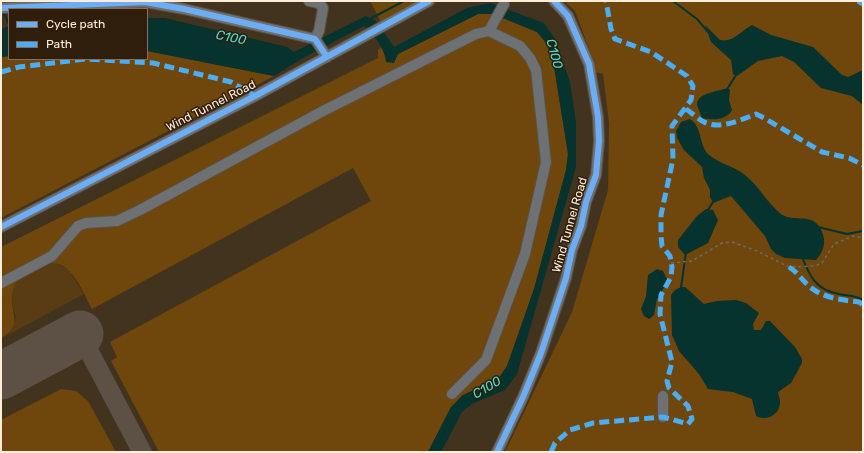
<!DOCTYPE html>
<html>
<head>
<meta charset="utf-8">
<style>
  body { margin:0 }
  #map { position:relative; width:864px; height:453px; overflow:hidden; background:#42331f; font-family:Rubik,sans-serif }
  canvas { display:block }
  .frame { position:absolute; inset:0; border:2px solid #ffecd9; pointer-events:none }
  .legend { position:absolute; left:8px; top:8px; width:140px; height:52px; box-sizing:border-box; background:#2f1e0b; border:1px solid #82705d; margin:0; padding:5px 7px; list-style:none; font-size:12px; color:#ffecd9 }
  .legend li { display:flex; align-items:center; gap:8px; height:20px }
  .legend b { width:20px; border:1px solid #82705d }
</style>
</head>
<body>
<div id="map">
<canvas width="864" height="453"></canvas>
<div class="frame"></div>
<ul class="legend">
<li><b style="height:5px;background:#6dadf4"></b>Cycle path</li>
<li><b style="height:5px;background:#49aef6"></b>Path</li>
</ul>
</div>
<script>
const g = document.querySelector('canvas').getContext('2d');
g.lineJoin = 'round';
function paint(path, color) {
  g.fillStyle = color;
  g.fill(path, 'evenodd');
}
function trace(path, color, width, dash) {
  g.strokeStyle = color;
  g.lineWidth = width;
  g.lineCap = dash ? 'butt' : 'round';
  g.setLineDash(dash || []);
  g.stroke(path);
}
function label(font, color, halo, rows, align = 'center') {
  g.font = font + ' Rubik,sans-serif';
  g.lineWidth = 3;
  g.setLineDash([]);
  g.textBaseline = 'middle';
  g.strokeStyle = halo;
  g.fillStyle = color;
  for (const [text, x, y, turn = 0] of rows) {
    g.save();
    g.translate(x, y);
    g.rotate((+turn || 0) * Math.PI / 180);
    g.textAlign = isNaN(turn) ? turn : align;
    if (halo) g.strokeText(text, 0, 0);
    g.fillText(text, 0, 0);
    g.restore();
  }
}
paint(new Path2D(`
  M50,264H56L68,269L84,294L6,336L11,331L16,318L11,297L12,289L17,281Z`), '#593b14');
paint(new Path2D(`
  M370,1H417L381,22Z
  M564,1H863V452H505L572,312L608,190L609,123L603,74L594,72L592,57L575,11Z
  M478,14H493L537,32L547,44L554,66L568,154L566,170L534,289L507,366L498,379L463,395L451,407L428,452H159L111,361L117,357L110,342L371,201L353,168L92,309C84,295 71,259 50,264C39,266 27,276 17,281C1,306 30,323 1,338V247L378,58V50L381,47L386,55L398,54Z
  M147,51L274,76L1,218V57L9,56V59H147Z
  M61,389L76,391L88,401L116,452H1V420Z`), '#6f460b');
paint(new Path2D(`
  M490,3L544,23L554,37L570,82L576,122V167L517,374L505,390L472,404L462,412L441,452H428L451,407L463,395L498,379L507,366L534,289L566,170L568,154L554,66L547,44L537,32L493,14H478L398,54L394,63L386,62C385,49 374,34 364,26L303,58L274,76L147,51V18H165L287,47L294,52L366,16L376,21L394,47L467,8Z
  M705,25L720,40C733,43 742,30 752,25L771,35L813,47L842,75L848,77L863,70V105L852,96L821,88L794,62L782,56L758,61L737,76L733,74L731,60L711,42Z
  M9,26V56L1,57V29Z
  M727,88L730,90L729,100L732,110C726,121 712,120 702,118L697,105C697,92 718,92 727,88Z
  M690,119C702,126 699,145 708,154C719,164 734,166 745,175C759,186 767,203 781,214C791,222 810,214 818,225C827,237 826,249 816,260L785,258L776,254L771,249L765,236L731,196L713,203L710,197V190L704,178L702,167L684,150L677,138L676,131L681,122Z
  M706,209L713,210L718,220L708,243L685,255L678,247V240L697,216Z
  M657,269L663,271L668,281L657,299L654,315L649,319L644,316L641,309L646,296L648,275Z
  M681,287H685L704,304L717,301L736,300L746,303L759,313L753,324L754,330H761L766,321H770L795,347L802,359V363L791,383L778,392C778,395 780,398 780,401C781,414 767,422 756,416L752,399L733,392L708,389L699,374L679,351L672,335L671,295L675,290Z`), '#06332e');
trace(new Path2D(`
  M673,1L697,19L708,32
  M3,12L9,24
  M368,20L404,1
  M726,91L736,75
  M708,210L713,202
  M818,227L847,234L863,231
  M802,257C810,277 816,290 839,294C848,296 854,295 863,300
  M681,288L686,252`), '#06332e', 2);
trace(new Path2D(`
  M80,334L142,452`), '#5c5144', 19);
trace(new Path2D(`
  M1,376L80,334`), '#5c5144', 47);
const minor = new Path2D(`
  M309,1L319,3L323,8L319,31L315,39
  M1,8L145,2L184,9L315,39L327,57
  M489,31L504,4
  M1,227L255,96L429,1
  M1,283L52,256L78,226L86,223L117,221L140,210L325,110L476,34L489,31L520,46L530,58L536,70L546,162L525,254L486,360L452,394
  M663,417V396
  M497,452L523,397L541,353L566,278L572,250L581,226L586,202L596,175L599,141L598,117L589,64L568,16L554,1`);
trace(minor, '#5e503f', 12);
trace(new Path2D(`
  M671,263L692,261L722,243L732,242L757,251L789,267L815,266L822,263L834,244L853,236L863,238`), '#6c6a66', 1.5, [3, 3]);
trace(minor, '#6d7173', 10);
trace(new Path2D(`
  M858,1L863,4
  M1,72L19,67L86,59L153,63L231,82L255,96
  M686,109C692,113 698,119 704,122C720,130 740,120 756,114L764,118L822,152L849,158L863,165
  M789,267C797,272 801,279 809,286C822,298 842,300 859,302L863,305
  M551,452L555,443L570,430L593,423L663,417L688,424L692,419L688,406L669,388L667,381L672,362L660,314L661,295L671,277L672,267L670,256L662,246L661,236V215L673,159L672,126L691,100L693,86L687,76L651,52L615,39L611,29L606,1`), '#49aef6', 5, [10, 5]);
trace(new Path2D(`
  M1,8L145,2L184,9L315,39L327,57
  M1,227L255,96L429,1
  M497,452L523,397L541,353L566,278L572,250L581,226L586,202L596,175L599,141L598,117L589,64L568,16L554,1`), '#6dadf4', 6);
label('12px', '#ffecd9', '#2f1e0b', [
  ["Wind Tunnel Road",211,106,-27],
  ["Wind Tunnel Road",570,225,-74]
]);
label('italic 13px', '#45dfd4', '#2f1e0b', [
  ["C100",231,38,11],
  ["C100",554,54,74],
  ["C100",487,388,-31]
]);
</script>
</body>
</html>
